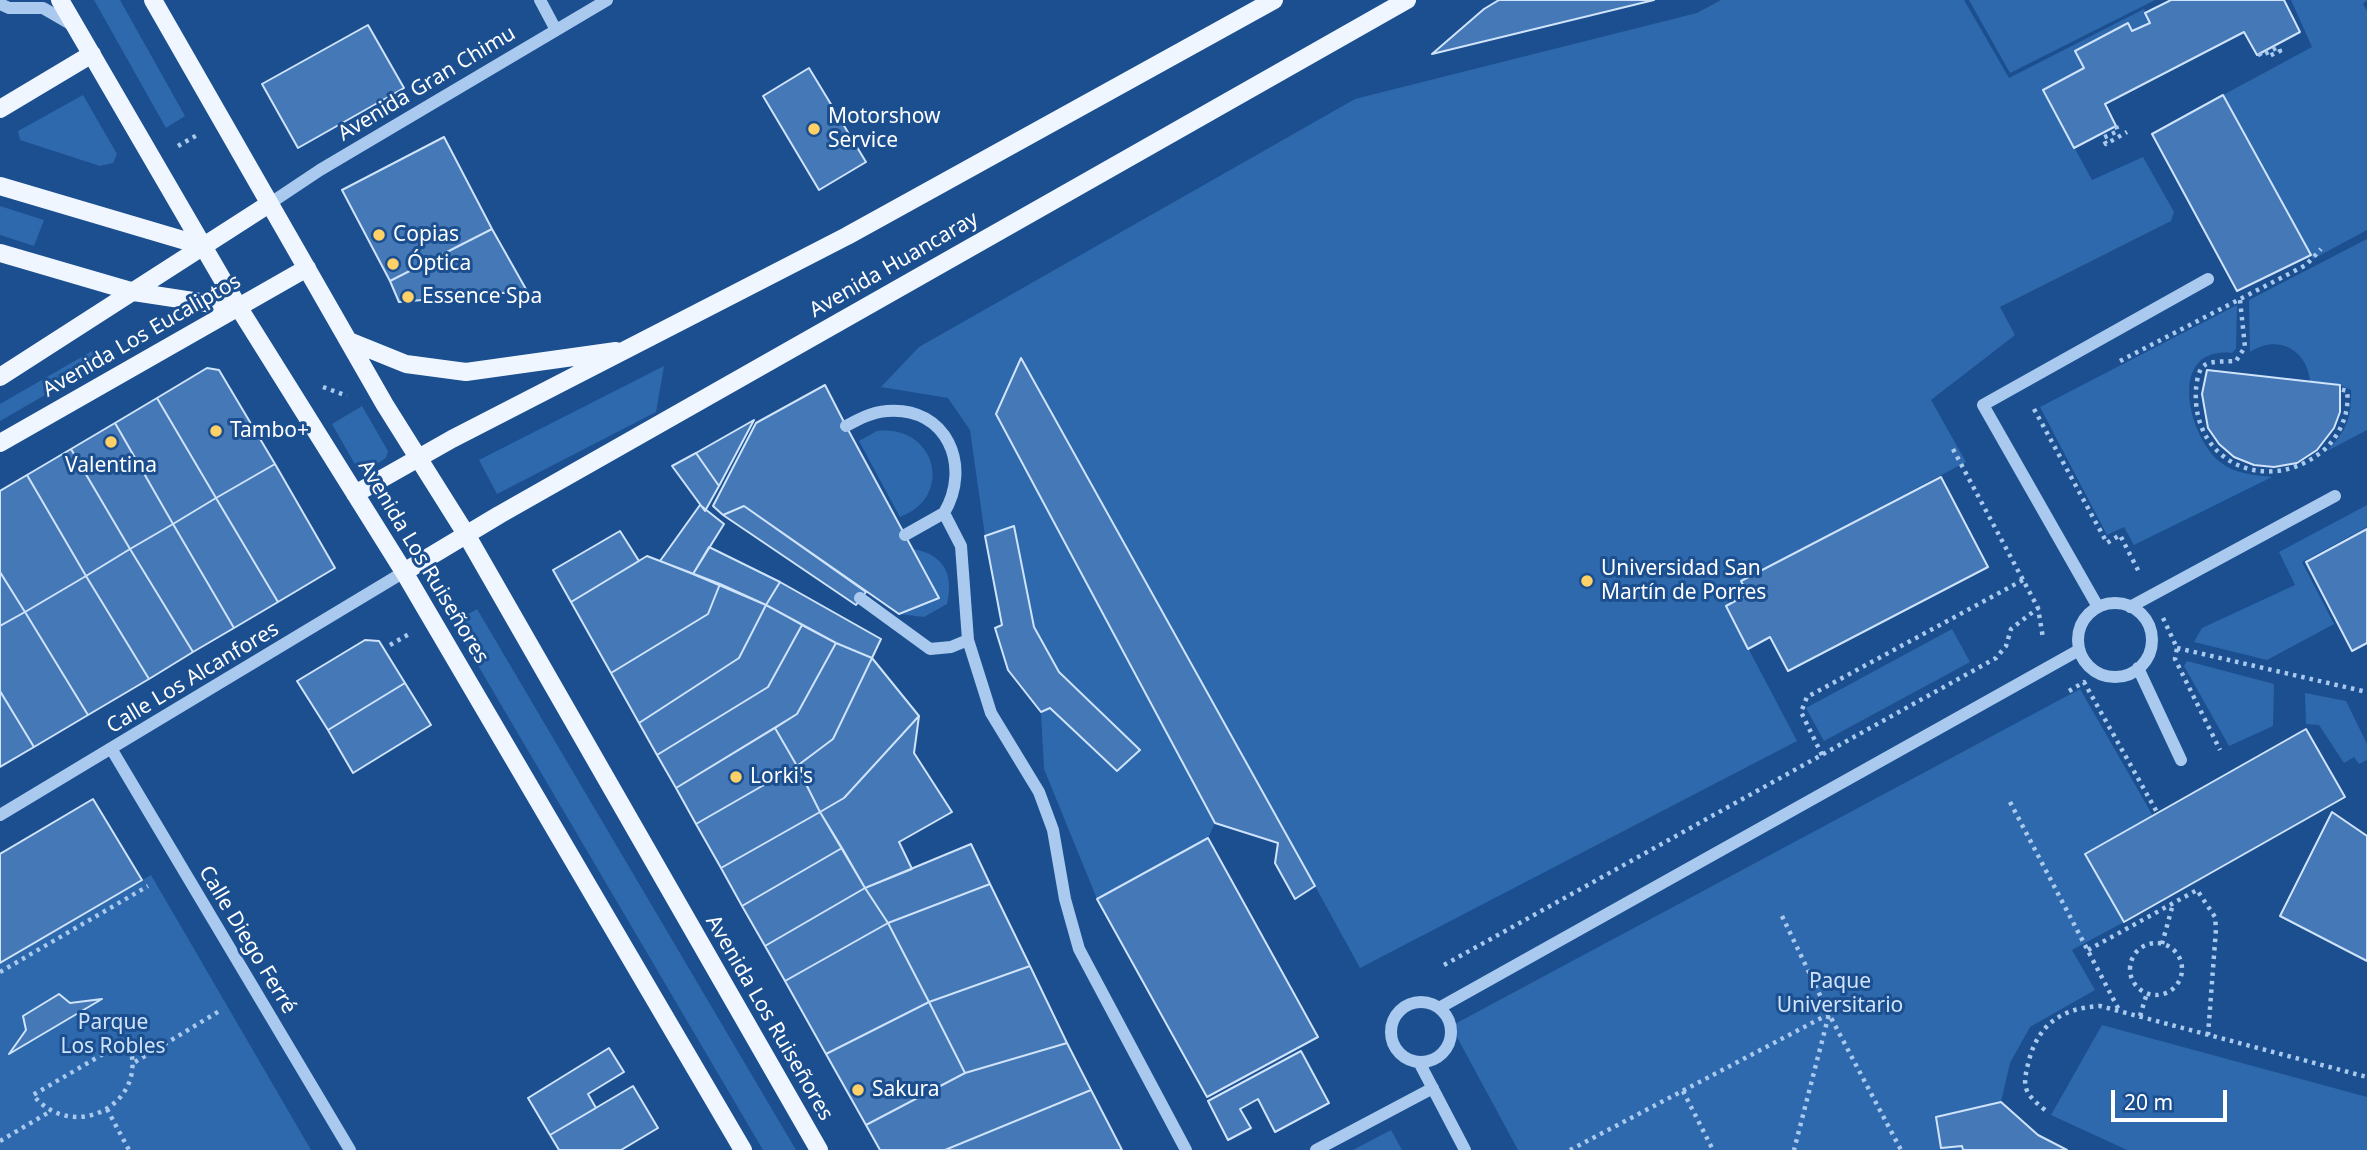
<!DOCTYPE html>
<html>
<head>
<meta charset="utf-8">
<style>
  body { margin:0 }
  #map { position:relative; width:2367px; height:1150px; overflow:hidden; background:#1b4f8f; font-family:"Noto Sans",sans-serif }
  canvas { display:block }
  .scale { position:absolute; left:2111px; top:1090px; width:116px; height:32px; box-sizing:border-box; border:4px solid #fff; border-top:0; padding-left:9px; font-size:21px; line-height:24px; white-space:nowrap; color:#fff; -webkit-text-stroke:5px #1b4f8f; paint-order:stroke }
</style>
</head>
<body>
<div id="map">
<canvas width="2367" height="1150"></canvas>
<div class="scale">20 m</div>
</div>
<script>
const g = document.querySelector('canvas').getContext('2d');
g.lineJoin = 'round';
function paint(path, color) {
  g.fillStyle = color;
  g.fill(path, 'evenodd');
}
function trace(path, color, width, dash) {
  g.strokeStyle = color;
  g.lineWidth = width;
  g.lineCap = dash ? 'butt' : 'round';
  g.setLineDash(dash || []);
  g.stroke(path);
}
function label(font, color, halo, rows, align = 'center') {
  g.font = font + ' "Noto Sans",sans-serif';
  g.lineWidth = 6;
  g.setLineDash([]);
  g.textBaseline = 'middle';
  g.strokeStyle = halo;
  g.fillStyle = color;
  for (const [text, x, y, turn = 0] of rows) {
    g.save();
    g.translate(x, y);
    g.rotate((+turn || 0) * Math.PI / 180);
    g.textAlign = isNaN(turn) ? turn : align;
    if (halo) g.strokeText(text, 0, 0);
    g.fillText(text, 0, 0);
    g.restore();
  }
}
paint(new Path2D(`
  M94,0H120L185,116L166,128Z
  M1721,0H1964L2009,78L2144,9L2150,23L2132,31L2128,24L2076,52L2084,68L2043,90L2092,180L2143,157L2174,212L2171,221L2000,307L2015,335L1931,400L1966,462L1742,580L1748,594L1726,606L1797,741L1360,968L1315,886L997,414L1215,823L1208,838L1097,899L1044,769L1041,712L1050,708L1140,749L1059,672L1034,627L1014,527L985,536L970,430L948,398L881,387L919,347L1355,99L1697,13Z
  M1969,0H2155L2010,73Z
  M2291,0H2367L2363,4L2367,11V230L2313,259L2223,95L2312,47Z
  M83,95L117,154L113,163L100,166L20,140L18,131Z
  M0,206L44,220L34,246L0,235Z
  M2367,239V430L2327,451C2346,432 2352,417 2351,390L2340,385L2310,381C2307,349 2277,334 2250,352L2249,300Z
  M2237,305L2236,349L2232,353C2167,346 2187,435 2220,462C2235,474 2254,475 2272,477L2134,545L2124,527L2107,535L2040,407Z
  M92,351L111,357L0,421V404Z
  M664,366L656,412L497,494L479,460Z
  M362,406L388,451L386,458L364,472L356,466L332,424Z
  M877,431C936,424 955,497 900,517L859,441Z
  M2367,505V527L2302,562L2334,624L2267,660L2194,642L2202,628L2295,585L2279,552Z
  M912,549C944,554 954,574 947,604L924,617L899,614L939,598Z
  M477,609L796,1150H763L453,623Z
  M1952,629L1970,662L1824,741L1806,708Z
  M2187,661L2274,684L2273,726L2229,746L2184,666Z
  M2080,689L2153,816L2086,854L2124,922L2072,950L2095,990L2030,1027L2010,1063L2001,1102L1936,1117L1941,1148L1962,1146L1963,1150H1518L1451,1026Z
  M2305,693L2346,701L2367,744V760L2359,764L2354,757L2344,763L2319,725L2306,724Z
  M151,875L311,1150H0V964Z
  M2102,1025L2367,1097V1150H2127L2051,1115Z
  M1391,1130L1402,1150H1353Z`), '#2e69ad');
const building = new Path2D(`
  M1499,0H1654L1432,54L1484,9Z
  M2171,0H2284L2300,32L2257,55L2244,32L2105,104L2116,126L2074,148L2043,90L2084,68L2075,51L2128,23L2132,31L2150,23L2145,13Z
  M368,25L404,88L298,148L262,84Z
  M809,68L866,162L819,190L763,96Z
  M2223,95L2311,255L2237,291L2152,134Z
  M444,137L492,229L390,281L342,190Z
  M492,229L527,291L399,302L390,281Z
  M1021,358L1315,886L1295,899L1275,863L1278,843L1215,823L996,414Z
  M207,368L219,370L275,464L216,498L157,398Z
  M2207,370L2340,385V412L2334,428L2317,450L2297,463L2274,467L2254,465L2234,457L2219,444L2208,428L2202,394Z
  M825,385L846,426L939,598L899,614L744,506L723,515L713,506L756,423Z
  M157,398L216,498L173,524L115,423Z
  M754,420L719,486L696,453Z
  M115,423L173,524L130,549L71,449Z
  M71,449L130,549L86,576L27,475Z
  M696,453L719,486L705,511L672,466Z
  M275,464L335,568L278,602L216,498Z
  M27,475L86,576L25,612L0,572V491Z
  M1941,477L1988,567L1788,671L1770,637L1748,649L1726,606L1748,594L1741,581Z
  M216,498L278,602L234,628L173,524Z
  M700,505L724,524L693,574L660,561Z
  M744,506L866,592L856,605L723,515Z
  M173,524L234,628L193,652L130,549Z
  M1014,526L1034,627L1059,672L1140,750L1117,771L1050,708L1041,712L1008,670L995,628L1002,625L985,536Z
  M2367,529V643L2352,651L2306,562Z
  M620,531L639,561L571,602L553,570Z
  M709,547L780,582L766,605L693,574Z
  M130,549L193,652L149,679L86,576Z
  M647,556L720,584L708,614L611,673L571,602Z
  M0,572L25,612L0,626Z
  M86,576L149,679L88,715L25,612Z
  M780,582L881,639L872,658L836,643L766,605Z
  M720,584L766,605L739,658L639,723L611,673L708,614Z
  M766,605L802,625L768,687L657,755L639,723L739,658Z
  M25,612L88,715L34,747L0,691V626Z
  M802,625L836,643L797,714L676,788L657,755L768,687Z
  M365,640L379,641L405,683L328,730L297,681Z
  M836,643L872,658L833,739L797,766L775,728L797,714Z
  M872,658L919,716L844,798L820,812L797,766L833,739Z
  M405,683L431,725L353,773L328,730Z
  M0,691L34,747L0,767Z
  M919,716L914,753L952,812L899,842L912,869L865,888L820,812L844,798Z
  M775,728L797,766L696,824L676,788Z
  M2306,729L2345,797L2124,922L2085,854Z
  M797,766L820,812L721,868L696,824Z
  M93,799L142,880L0,963V854Z
  M820,812L842,848L742,906L721,868Z
  M2332,812L2367,836V961L2280,916Z
  M1208,838L1318,1037L1207,1097L1097,899Z
  M971,844L990,884L888,923L865,888Z
  M842,848L865,888L765,946L742,906Z
  M990,884L1030,966L929,1002L888,923Z
  M865,888L888,923L785,981L765,946Z
  M888,923L929,1002L826,1054L785,981Z
  M1030,966L1067,1043L965,1073L929,1002Z
  M59,994L70,1003L102,999L9,1054L26,1030L23,1016Z
  M929,1002L965,1073L866,1125L826,1054Z
  M1067,1043L1091,1090L945,1150H880L866,1125L965,1073Z
  M609,1048L624,1072L588,1094L596,1108L550,1135L528,1098Z
  M1301,1051L1329,1103L1275,1132L1258,1099L1240,1109L1251,1128L1228,1140L1208,1101Z
  M633,1086L658,1128L621,1150H559L550,1135Z
  M1091,1090L1122,1150H945Z
  M2001,1102L2038,1135L2067,1150H1963L1962,1146L1941,1148L1936,1117Z`);
paint(building, '#4478b7');
trace(building, '#cfe3fa', 2);
trace(new Path2D(`
  M2259,53L2261,56L2278,47L2280,51L2267,57
  M2116,126L2118,131L2103,138L2106,144L2127,132
  M178,146L199,134
  M2240,300L2245,347L2236,361C2228,362 2212,360 2205,365C2198,369 2197,381 2196,389C2191,464 2270,497 2325,449C2340,435 2350,412 2347,391L2340,389
  M2120,361L2306,265L2321,249
  M323,387L347,396
  M2034,409L2107,543L2120,535L2140,574
  M1953,449L2038,608L2043,638
  M2163,618L2177,648L2175,659L2220,750
  M390,645L409,634
  M2177,648L2367,692
  M2069,691L2084,682L2158,814
  M1822,755L1801,712L1807,697L2023,580
  M2010,802L2119,1010
  M1782,916L1829,1014L1794,1150
  M2130 969a26 26 0 1 1 52 0a26 26 0 1 1-52 0Z
  M2162,944L2173,904
  M2088,950L2197,890L2215,917L2216,929L2208,1035
  M1444,965L1996,658L2006,646L2011,629L2038,608
  M0,972L148,886
  M2140,1016L2147,993
  M127,1040C154,1100 75,1146 33,1095Z
  M135,1062L221,1010
  M1683,1091L1713,1150
  M107,1109L129,1150
  M2045,1110C2023,1092 2022,1087 2029,1060C2039,1023 2063,1008 2100,1006L2367,1077
  M0,1141L51,1111
  M1570,1150L1829,1014L1901,1150`), '#a9c9ee', 4.5, [3.5, 5]);
trace(new Path2D(`
  M540,0L556,30
  M0,4L9,8H43L74,26
  M269,204L320,170L607,0
  M846,426C859,419 872,412 887,411C947,406 972,466 944,513L961,546L968,640L991,713L1039,792L1053,830L1065,899L1079,949L1186,1150
  M905,535L944,513
  M860,598L930,649L951,647L968,640
  M2078 640a37 37 0 1 1 74 0a37 37 0 1 1-74 0Z
  M2098,607L1983,405L2208,279
  M2130,607L2335,496
  M2138,668L2181,760
  M112,750L350,1150
  M0,815L404,572
  M1391 1032a30 30 0 1 1 60 0a30 30 0 1 1-60 0Z
  M1439,1008L2079,650
  M1419,1062L1465,1150
  M1316,1150L1433,1088`), '#a9c9ee', 12);
trace(new Path2D(`
  M60,0L239,308L404,572L743,1150
  M153,0L385,405L466,534L819,1150
  M0,109L92,54
  M0,186L203,246
  M0,253L134,292L239,308
  M349,341L406,364L466,372L616,351
  M0,377L269,204
  M0,443L307,268
  M355,494L452,439L847,236L1274,0
  M404,572L499,515L1407,0`), '#f0f6ff', 18);
for (const [x, y, r, color] of [
  [814,129,7,"#ffd166"],
  [379,235,7,"#ffd166"],
  [393,264,7,"#ffd166"],
  [408,297,7,"#ffd166"],
  [216,431,7,"#ffd166"],
  [111,442,7,"#ffd166"],
  [1587,581,7,"#ffd166"],
  [736,777,7,"#ffd166"],
  [858,1090,7,"#ffd166"]
]) {
  const dot = new Path2D();
  dot.arc(x, y, r, 0, 2 * Math.PI);
  g.fillStyle = color;
  g.fill(dot);
  trace(dot, '#1b4f8f', 2.5);
}
label('21px', '#fff', '#1b4f8f', [
  ["Avenida Gran Chimu",427,84,-31],
  ["Avenida Huancaray",894,265,-30],
  ["Avenida Los Eucaliptos",142,336,-30],
  ["Avenida Los Ruiseñores",423,562,59],
  ["Calle Los Alcanfores",193,678,-31],
  ["Calle Diego Ferré",247,940,59],
  ["Avenida Los Ruiseñores",769,1018,60]
]);
label('21px', '#fff', '#1b4f8f', [
  ["Motorshow",828,117],
  ["Service",828,141],
  ["Copias",393,235],
  ["Óptica",407,264],
  ["Essence Spa",422,297],
  ["Tambo+",230,431],
  ["Valentina",111,466,"center"],
  ["Universidad San",1601,569],
  ["Martín de Porres",1601,593],
  ["Lorki's",750,777],
  ["Sakura",872,1090]
], 'left');
label('21px', '#cfe3fa', '#1b4f8f', [
  ["Paque",1840,982],
  ["Universitario",1840,1006],
  ["Parque",113,1023],
  ["Los Robles",113,1047]
]);
</script>
</body>
</html>
